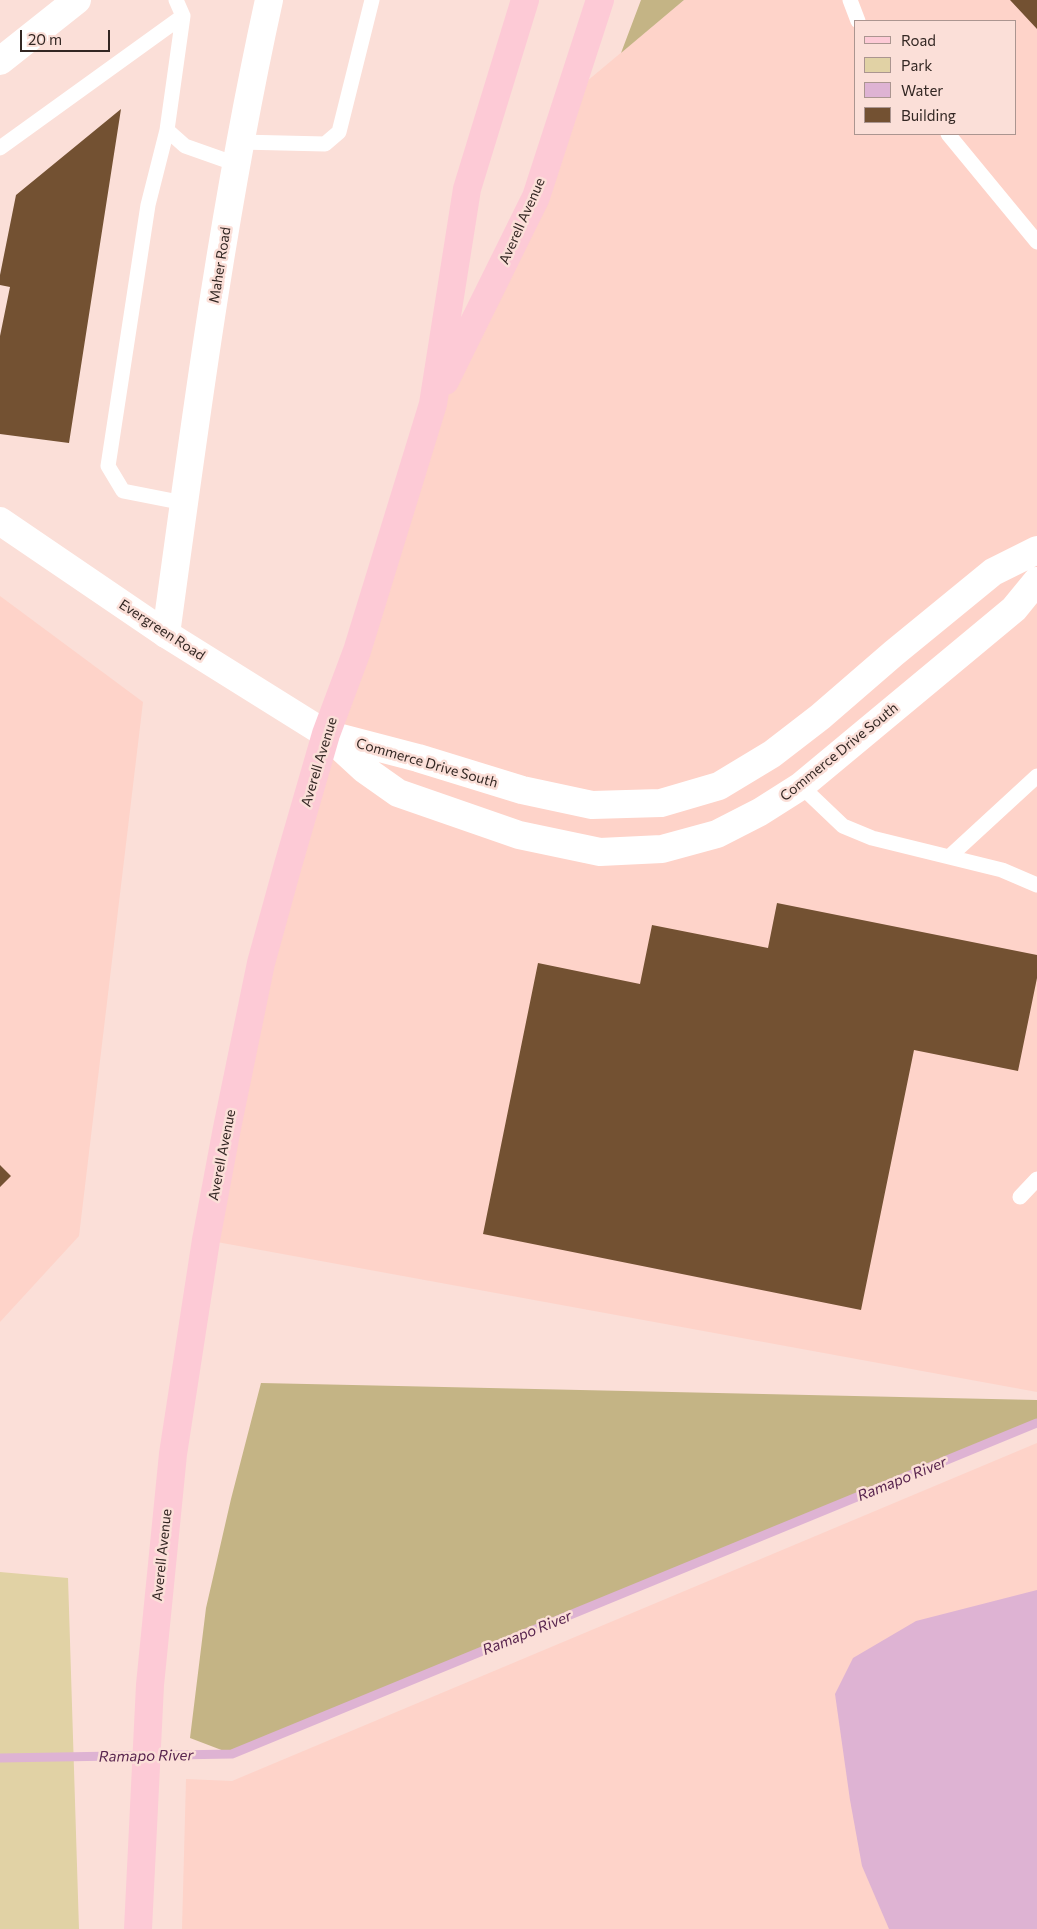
<!DOCTYPE html>
<html>
<head>
<meta charset="utf-8">
<style>
  body { margin:0 }
  #map { position:relative; width:1037px; height:1929px; overflow:hidden; background:#fbdfd8; font-family:Commissioner,sans-serif }
  canvas { display:block }
  .legend { position:absolute; left:854px; top:20px; width:162px; height:115px; box-sizing:border-box; background:#fbdfd8; border:1px solid #ab9590; margin:0; padding:6px 9px; list-style:none; font-size:15px; color:#332723 }
  .legend li { display:flex; align-items:center; gap:10px; height:25px }
  .legend b { width:25px; border:1px solid #ab9590 }
  .scale { position:absolute; left:20px; top:30px; width:90px; height:22px; box-sizing:border-box; border:2px solid #332723; border-top:0; padding-left:6px; font-size:15px; line-height:18px; white-space:nowrap; color:#332723; -webkit-text-stroke:4px #fbdfd8; paint-order:stroke }
</style>
</head>
<body>
<div id="map">
<canvas width="1037" height="1929"></canvas>
<ul class="legend">
<li><b style="height:6px;background:#fdcad6"></b>Road</li>
<li><b style="height:14px;background:#e1d2a5"></b>Park</li>
<li><b style="height:14px;background:#deb3d3"></b>Water</li>
<li><b style="height:14px;background:#735132"></b>Building</li>
</ul>
<div class="scale">20 m</div>
</div>
<script>
const g = document.querySelector('canvas').getContext('2d');
g.lineJoin = 'round';
function paint(path, color) {
  g.fillStyle = color;
  g.fill(path, 'evenodd');
}
function trace(path, color, width, dash) {
  g.strokeStyle = color;
  g.lineWidth = width;
  g.lineCap = dash ? 'butt' : 'round';
  g.setLineDash(dash || []);
  g.stroke(path);
}
function label(font, color, halo, rows, align = 'center') {
  g.font = font + ' Commissioner,sans-serif';
  g.lineWidth = 5;
  g.setLineDash([]);
  g.textBaseline = 'middle';
  g.strokeStyle = halo;
  g.fillStyle = color;
  for (const [text, x, y, turn = 0] of rows) {
    g.save();
    g.translate(x, y);
    g.rotate((+turn || 0) * Math.PI / 180);
    g.textAlign = isNaN(turn) ? turn : align;
    if (halo) g.strokeText(text, 0, 0);
    g.fillText(text, 0, 0);
    g.restore();
  }
}
paint(new Path2D(`
  M684,0H1037V1392L206,1240L227,1128L433,404L568,97ZM856,21H1016V134H856Z
  M0,596L143,702L79,1236L0,1322Z
  M1037,1443V1929H182L186,1779L232,1781Z`), '#fed3c9');
paint(new Path2D(`
  M0,1572L68,1578L79,1929H0Z`), '#e1d2a5');
paint(new Path2D(`
  M641,0H684L621,53Z
  M261,1383L1037,1400V1423L232,1754L190,1738L206,1608L231,1499Z`), '#c4b485');
paint(new Path2D(`
  M1037,1590V1929H889L862,1866L850,1800L835,1694L853,1658L916,1621Z`), '#deb3d3');
trace(new Path2D(`
  M0,1758L232,1754L1037,1423`), '#deb3d3', 9);
paint(new Path2D(`
  M1010,0H1037V29Z
  M121,109L69,443L0,434V336L10,287L0,285V275L16,195Z
  M777,903L1037,955V978L1018,1071L914,1050L861,1310L483,1234L538,963L640,984L652,925L768,948Z
  M0,1165L11,1176L0,1187Z`), '#735132');
trace(new Path2D(`
  M176,0L183,16
  M850,0L858,21
  M167,130L148,205L108,466L123,491L184,503
  M948,134L1037,242
  M240,142L325,144L339,132L372,0
  M0,148L183,16L167,130L185,146L236,164
  M801,786L843,826L872,838L1002,870L1037,885
  M949,857L1037,776
  M1020,1197L1037,1179`), '#fff', 15);
trace(new Path2D(`
  M0,61L77,0
  M166,634C195,422 223,209 269,0
  M326,734L364,769L398,793L519,835L600,852L662,849L717,834L760,812L801,786L1014,609L1037,581
  M330,735L418,758L522,790L592,805L661,803L719,786L772,754L820,717L894,653L993,572L1037,550`), '#fff', 28);
trace(new Path2D(`
  M0,521L166,634L326,734`), '#fff', 28);
trace(new Path2D(`
  M445,381L536,197L600,0
  M138,1929L150,1685L173,1454L206,1240L227,1128L261,963L288,865L326,734L357,651L433,404L467,189L525,0`), '#fdcad6', 28);
label('14px', '#332723', '#fbdfd8', [
  ["Averell Avenue",522,221,-66],
  ["Maher Road",220,265,-81],
  ["Evergreen Road",162,630,33],
  ["Commerce Drive South",839,752,-39],
  ["Averell Avenue",319,762,-73],
  ["Commerce Drive South",427,763,16],
  ["Averell Avenue",222,1155,-79],
  ["Averell Avenue",162,1555,-84]
]);
label('italic 15px', '#58244e', '#fbdfd8', [
  ["Ramapo River",902,1479,-22],
  ["Ramapo River",527,1633,-22],
  ["Ramapo River",146,1756,-1]
]);
</script>
</body>
</html>
